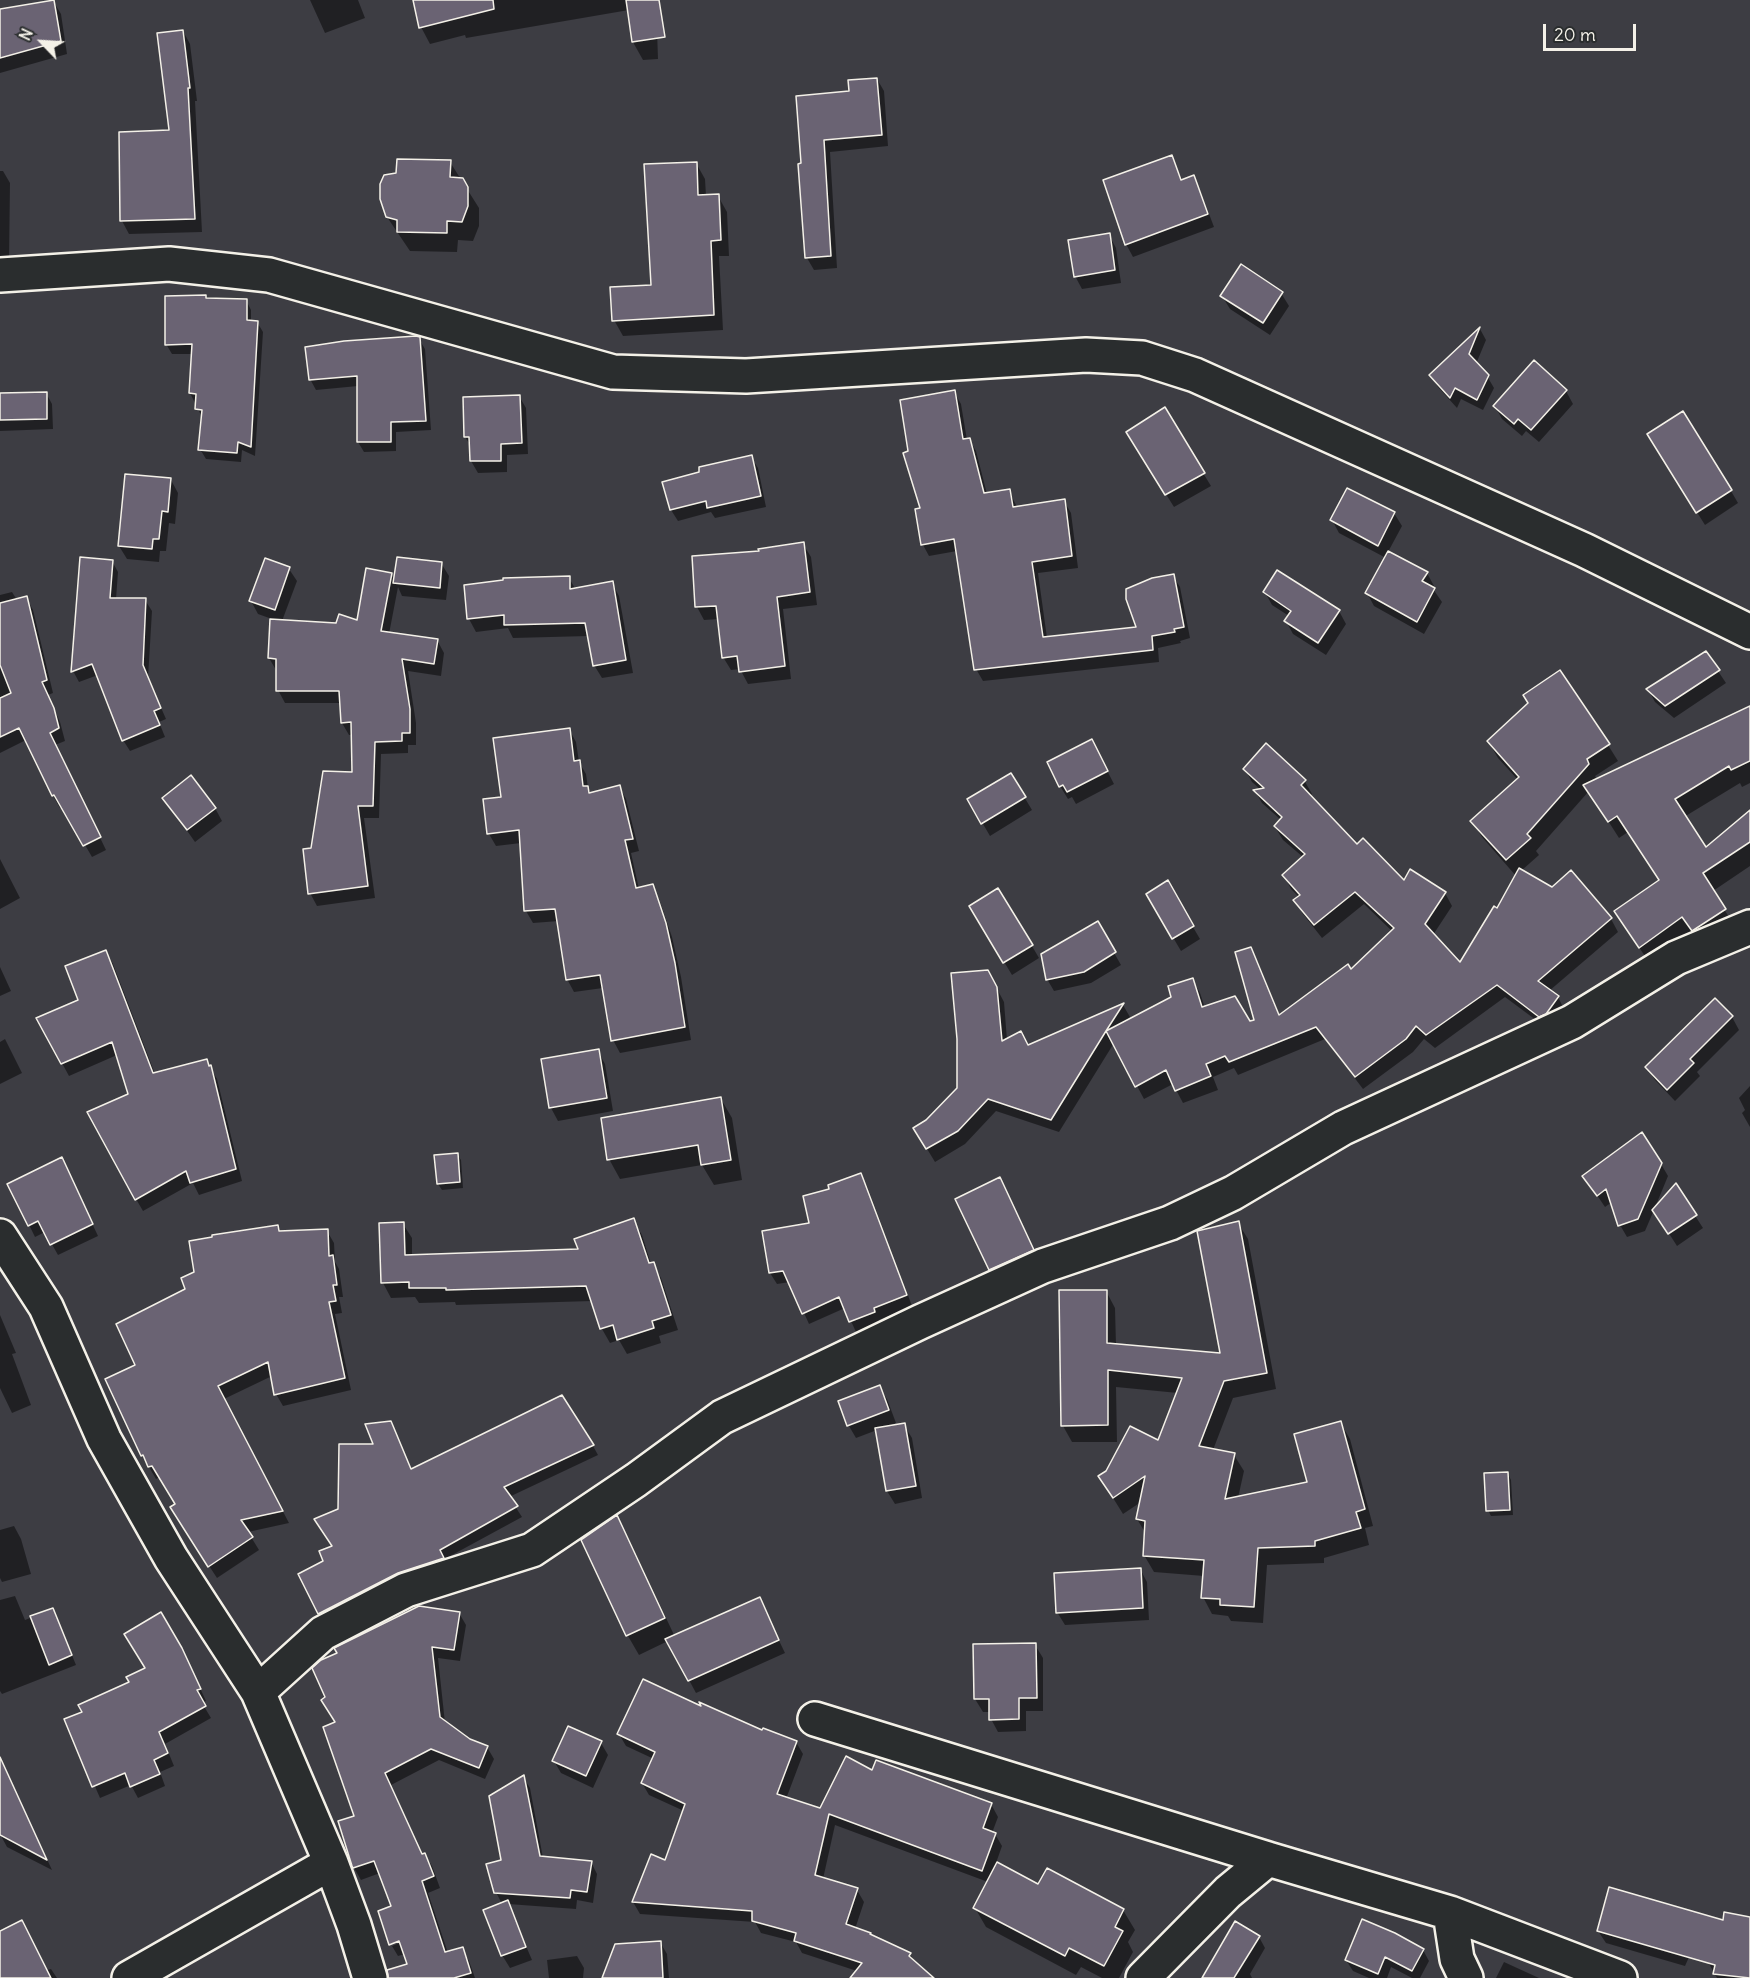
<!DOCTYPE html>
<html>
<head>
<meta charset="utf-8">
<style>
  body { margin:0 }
  #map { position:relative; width:1750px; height:1978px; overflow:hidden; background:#3d3d43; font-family:Delius,sans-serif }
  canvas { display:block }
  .north { position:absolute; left:12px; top:12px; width:60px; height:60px; -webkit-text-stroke:4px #2a2d2e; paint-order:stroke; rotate:295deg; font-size:16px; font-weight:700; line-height:24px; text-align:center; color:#f4f1e8 }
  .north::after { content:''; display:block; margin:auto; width:21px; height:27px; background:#f4f1e8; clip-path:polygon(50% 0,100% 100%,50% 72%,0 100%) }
  .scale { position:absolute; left:1543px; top:24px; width:93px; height:27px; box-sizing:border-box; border:3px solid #f4f1e8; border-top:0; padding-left:8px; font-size:18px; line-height:21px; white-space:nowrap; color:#f4f1e8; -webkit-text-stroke:4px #2a2d2e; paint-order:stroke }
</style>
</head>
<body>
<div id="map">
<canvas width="1750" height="1978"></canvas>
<div class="north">N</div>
<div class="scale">20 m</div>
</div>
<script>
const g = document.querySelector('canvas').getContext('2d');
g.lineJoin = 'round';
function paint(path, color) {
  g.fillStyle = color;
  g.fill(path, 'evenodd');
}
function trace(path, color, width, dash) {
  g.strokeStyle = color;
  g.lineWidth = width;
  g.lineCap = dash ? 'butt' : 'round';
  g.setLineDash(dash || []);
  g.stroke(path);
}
paint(new Path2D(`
  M310,0H358L365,18L325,33Z
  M414,0H656L658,59L643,60L634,44L629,10L466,38L465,35L430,44L421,27Z
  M53,1L61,14L67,54L0,73V10Z
  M183,31L190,44L197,101H195L202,232L129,234L122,221L170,132Z
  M877,79L884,91L888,146L830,152L837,268L814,270L807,258L800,165L851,93Z
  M1171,157L1183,181L1193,177L1200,190L1214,227L1133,257L1126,244Z
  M450,162L479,208V226L473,241L458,240L457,252L410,251L387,217Z
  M696,163L705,179L706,196H718L727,212L729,256H719L723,330L623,336L614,320L652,287Z
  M0,171H3L10,183L9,263H0Z
  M1109,235L1116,248L1121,283L1082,289L1075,276Z
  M1281,293L1289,306L1270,335L1230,309L1222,296Z
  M205,297L207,300H246L251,310V322H257L263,332L255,456L242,450L241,462L206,459L200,449L203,419L190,393L193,354H172L166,344Z
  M1480,329L1486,340L1476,364L1487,376L1494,388L1483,410L1461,399L1457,408L1438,387L1431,375Z
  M419,339L425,349L431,430L396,432V451L364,452L358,442V386L316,390L310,379Z
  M1566,391L1573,404L1539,442L1526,431L1522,436L1502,419L1495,406Z
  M954,392L961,404L967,440L969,439L976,451L987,494L1009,491L1017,507L1064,501L1071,513L1078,568L1038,573L1047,638L1139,628L1173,576L1180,587L1190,638L1180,641L1181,643L1158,648L1159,662L983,681L976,669L957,551L929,556L923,545L921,509L910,452Z
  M46,393L52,404L53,429L0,431V394Z
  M519,396L526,408L528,454L507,455V472L478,473L471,461V446L465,437Z
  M1164,409L1211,486L1174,507L1135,445Z
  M1656,447L1731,491L1738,503L1705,525Z
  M751,457L758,468L766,507L715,518L711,512L678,521L671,510L664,483Z
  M171,480L178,493L175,524L169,523L166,551H160L159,562L127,559L119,546Z
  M1394,513L1402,526L1388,552L1427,573L1434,586L1433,589L1442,602L1424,634L1374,606L1367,593L1386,558L1339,533L1332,520Z
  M803,544L811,557L817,605L783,609L791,679L748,684L740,669L731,670L723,657L719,619L704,620L697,607L760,552Z
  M112,561L118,572L116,599L145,600L152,611L148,678L166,719L159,722L165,737L130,751L123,740L98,675L79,682L73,671Z
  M441,563L449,576L446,600L402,596L398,587L389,634L437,640L444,653L441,676L408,671L416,723V745H408V753L381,754L379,818H364L375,898L317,906L310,893L312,849L354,773L353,735H349L342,723L341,703H285L278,690L276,670L269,658L272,619L258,614L251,601L289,569L297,581L282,621L337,624L358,622L391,574L395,582Z
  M569,578L576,590L612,583L619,596L633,673L602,678L594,665L589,636L513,638L508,628L476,632L469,619Z
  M12,592L17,600L26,597L33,610L53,693L48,695L60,722L65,741L55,745L106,850L92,857L63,807L60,808L53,796L26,740L0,753V595Z
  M1265,592L1339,611L1346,624L1326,655L1293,634L1286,621L1289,616L1272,605Z
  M1718,671L1726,683L1674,718L1655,702L1648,689Z
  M1750,708V783L1742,787L1740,783L1684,817L1705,850L1750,812V866L1713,891L1735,927L1650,964L1616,912L1660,881L1628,832L1619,838L1589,791L1536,851L1539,855L1521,871L1552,888L1571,872L1611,919L1618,932L1549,991L1558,997L1565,1011L1548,1029L1505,997L1435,1048L1424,1039L1413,1052L1363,1089L1325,1039L1238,1075L1234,1068L1213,1077L1218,1090L1183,1103L1173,1084L1144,1099L1114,1043L1059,1132L996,1111L965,1144L935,1162L915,1129L927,1121L958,1088L995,985L1004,1002L1007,1040L1028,1047L1123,1005L1130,1017L1127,1021L1173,998L1193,980L1200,993L1205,1008L1249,1023L1256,1021L1250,949L1258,962L1280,1016L1351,972L1393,932L1364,904L1322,938L1303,914L1295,901L1299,897L1291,889L1284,875L1303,857L1283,840L1275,827L1281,820L1262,803L1255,791L1261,790L1252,782L1245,769L1304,780L1312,794L1310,796L1357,846L1405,882L1445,893L1452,906L1433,935L1460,964L1497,910L1516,876L1482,837L1472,821L1518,780L1498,758L1488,741L1608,745L1618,761L1595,776L1597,780Z
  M569,729L576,742L579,762L586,774L588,788L591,794L619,786L626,799L639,851L631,853L639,889L652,886L659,899L672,937L681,977L691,1040L620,1053L613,1040L603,988L574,992L567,979L559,921L533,923L526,911L521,843L496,846L489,834L503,798Z
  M1098,753L1114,784L1076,804L1072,797L1068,799L1060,786Z
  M1011,775L1032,810L990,836L969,800Z
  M164,798L215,808L222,821L195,842Z
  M0,859L20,898L0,909Z
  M1167,883L1200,939L1181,951L1148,895Z
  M971,907L1032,946L1039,958L1012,975Z
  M1097,923L1121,965L1091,983L1054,991L1047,979Z
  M106,951L113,964L155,1074L206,1061L210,1067L217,1079L242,1181L199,1195L193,1183L143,1211L136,1199L130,1095L117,1055L69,1076L38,1019L80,1000Z
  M0,967L11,991L0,996Z
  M1732,1017L1739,1030L1697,1072L1700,1076L1675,1101L1655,1080L1647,1068Z
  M5,1039L22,1073L0,1084V1042Z
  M598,1051L605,1064L613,1111L558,1121L551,1108L543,1060Z
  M1750,1086V1127L1742,1113L1745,1110L1739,1098Z
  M721,1099L732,1118L742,1180L714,1185L702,1165L620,1179L609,1159Z
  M457,1154L461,1160L463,1188L442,1190L438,1184L436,1156Z
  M1661,1164L1668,1176L1654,1210L1676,1186L1703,1228L1677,1246L1654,1210L1645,1231L1627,1237L1620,1225L1612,1202L1605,1207L1584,1176Z
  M67,1170L98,1236L58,1255L45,1232L35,1237L9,1184Z
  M860,1174L867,1186L912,1306L879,1320L881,1323L856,1332L845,1308L809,1324L790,1282L777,1284L770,1273L763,1232L811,1224Z
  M1006,1192L1040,1263L997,1282L990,1269Z
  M633,1220L642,1235L651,1264L653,1263L661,1278L678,1330L659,1336L661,1343L627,1354L619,1340L610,1343L602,1329L593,1301L456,1305L455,1302L419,1303L415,1297L391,1298L383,1283L403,1224L412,1238V1256L580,1251Z
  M1238,1223L1248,1239L1276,1389L1233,1398L1213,1450L1234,1455L1244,1471L1238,1498L1309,1483L1340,1422L1350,1439L1373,1526L1365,1528L1369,1545L1324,1558V1563L1267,1565L1263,1623L1231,1621L1228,1616L1212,1614L1203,1597L1204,1576L1154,1572L1144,1555L1146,1534L1137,1519L1141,1502L1123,1514L1100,1477L1159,1442L1178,1393L1116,1387L1117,1442H1072L1063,1426L1106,1291L1115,1308L1116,1345L1222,1355Z
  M277,1226L280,1233L327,1231L334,1243L335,1262L339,1269L343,1297H339L342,1313L335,1314L351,1390L283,1406L276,1394L272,1376L224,1399L289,1523L248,1532L259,1550L217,1578L179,1520L177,1505L160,1477L156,1479L142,1455L137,1365L187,1290Z
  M0,1315L16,1353L12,1354L31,1405L12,1413L0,1388Z
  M879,1387L887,1399L896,1423L886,1427L904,1425L912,1438L922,1498L895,1504L887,1491L877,1430L856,1438L849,1426L840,1402Z
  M390,1423L412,1471L593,1446L598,1455L509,1497L522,1517L325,1624L300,1574L325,1562L333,1546L340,1510L375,1445Z
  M1508,1474L1511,1480L1513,1515L1491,1516L1488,1510Z
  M617,1517L628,1537L675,1637L759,1599L785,1653L696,1693L668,1641L639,1655L628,1636L583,1540Z
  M14,1526L21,1539L31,1574L2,1582L0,1578V1530Z
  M1140,1569L1147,1582L1149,1620L1065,1625L1057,1612Z
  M15,1596L25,1620L53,1609L76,1665L2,1694L0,1691V1600Z
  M459,1613L466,1625L460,1661L438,1658L445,1723L469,1740L487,1747L494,1759L485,1779L439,1760L391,1785L422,1856L425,1855L432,1866L440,1888L428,1893L448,1953L462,1949L469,1961L475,1978H413L405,1954L398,1956L392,1946L407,1940L380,1873L361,1880L354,1868L356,1817L337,1723Z
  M1035,1645L1043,1658V1711H1026V1731L998,1732L991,1719V1712H983L975,1699Z
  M188,1662L206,1701L202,1703L211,1718L165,1744L174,1766L160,1772L165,1786L138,1798L131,1785L100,1798L66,1720Z
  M704,1709L763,1732L796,1742L803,1754L786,1799L821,1810L873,1772L991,1804L998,1817L992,1833L995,1834L1002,1846L996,1863L1039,1886L1123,1910L1135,1930L1128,1942L1133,1952L1119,1978H1102L1081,1967L1076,1975L986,1927L975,1908L988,1882L835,1825L823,1879L857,1890L864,1902L855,1929L910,1954L915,1963L932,1978H852L857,1971L802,1953L796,1942L761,1933L755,1922L640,1914L633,1902L652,1856L666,1863L684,1811L649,1795L642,1783L654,1759L626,1746L619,1734Z
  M601,1743L608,1755L593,1788L561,1773L554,1761Z
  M523,1777L530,1788L543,1858L591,1862L597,1874L593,1903L577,1900L576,1909L508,1904L532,1960L510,1968L502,1955V1904L496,1892Z
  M0,1779L14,1788L52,1870L7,1847L0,1834Z
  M1750,1918V1978H1717L1708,1962Z
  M1703,1926L1685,1966L1606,1943L1598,1931Z
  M0,1933L47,1970L51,1969L57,1978H0Z
  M1259,1937L1265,1948L1250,1974L1252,1978H1204Z
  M660,1942L667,1954L669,1978H603Z
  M1423,1950L1429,1961L1420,1978H1412L1391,1967L1387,1978H1369L1353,1971L1346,1960Z
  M577,1956L584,1968L583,1978H549L547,1960Z
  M1504,1962L1539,1978H1496Z`), '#0007');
const building = new Path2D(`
  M54,0L61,41L0,58V9Z
  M413,0H493L494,9L419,28Z
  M626,0H659L665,37L632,42Z
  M183,30L190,88H188L195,219L120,221L119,132L169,130L157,33Z
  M877,78L882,135L824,140L831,256L805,258L798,164L801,163L796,96L849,91L848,80Z
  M1172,155L1181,180L1194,175L1208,214L1125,245L1103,180Z
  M397,159L451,160L450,177L463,178L468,187V206L462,222L447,221V233L397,232V220L386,217L380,199V184L384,175L396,173Z
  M697,162L698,195L719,194L721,240L711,241L714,315L612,321L610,287L651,285L644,164Z
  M1110,233L1115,270L1074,277L1068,240Z
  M1241,264L1283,292L1263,323L1220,296Z
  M206,295V298L247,299V320L258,321L251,447L238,442L237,453L198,450L202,410L195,409L196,394L189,393L192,344L165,345V296Z
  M1480,327L1469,354L1489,375L1477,400L1455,388L1450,398L1429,375Z
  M416,336L420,337L426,421L391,422V442H357V376L309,380L305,347L344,341Z
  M1534,360L1567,390L1531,430L1518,419L1514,424L1493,406Z
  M955,390L963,439L970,438L984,493L1010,489L1013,507L1065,499L1072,556L1032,562L1043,637L1136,627L1126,599V589L1152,578L1174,574L1184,627L1174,629L1175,632L1152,636L1153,650L974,670L954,539L921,545L915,509L920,508L903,453L908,451L900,400Z
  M47,392V419L0,420V393Z
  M520,395L522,443L501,444V461H470L469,437H464L463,397Z
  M1165,407L1205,473L1165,495L1126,432Z
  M1683,411L1732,490L1696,513L1647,434Z
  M752,455L761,496L707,508L706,501L670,510L662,482L699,472V467Z
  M125,474L171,478L168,512L162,511L159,539H153L152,549L118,546Z
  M1347,488L1395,512L1378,546L1330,520Z
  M804,542L810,592L777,597L785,666L739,672L737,656L722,658L716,606L695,607L692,556L759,551L758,549Z
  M1388,551L1428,572L1422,581L1435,588L1417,622L1365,593Z
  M80,557L113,560L110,598H146L143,665L161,708L154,711L160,725L122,741L92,664L71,672Z
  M397,557L442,562L440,588L393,583Z
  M265,558L290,567L275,610L249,601Z
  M366,568L392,573L381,631L438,639L434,664L402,659L410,709V733H402V741L375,742L373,806H358L368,886L308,894L303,849L311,848L323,771L352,772L351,722L341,723L339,691H276V659L268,658L270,619L336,623L339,614L357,620Z
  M1277,570L1340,610L1318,643L1284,621L1291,611L1263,592Z
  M570,576V589L613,581L626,660L593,666L585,623L504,625V615L467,619L464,585L503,580V578Z
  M27,596L47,680L42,682L54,708L59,728L50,733L101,837L83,846L54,795L52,796L19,728L0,737V698L11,693L0,665V603Z
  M1706,651L1720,670L1665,706L1646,689Z
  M1560,670L1610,744L1587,759L1589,764L1527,834L1531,838L1506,860L1470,821L1519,777L1487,741L1528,703L1523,695Z
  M1750,706V761L1731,770L1729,766L1675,799L1706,847L1750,810V842L1703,873L1726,909L1692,931L1682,917L1639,948L1614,911L1659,880L1617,816L1608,822L1583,785Z
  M570,728L574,761L580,760L583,786H588L589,793L620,785L633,839L625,840L636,888L653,884L666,923L675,963L685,1027L611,1041L600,975L566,980L555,909L524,911L519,830L487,834L483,799L501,797L493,738Z
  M1092,739L1108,771L1067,792L1063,785L1059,787L1047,762Z
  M1266,743L1306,780L1301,785L1357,844L1363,838L1404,880L1410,869L1446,892L1425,924L1460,962L1494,906L1497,908L1519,868L1552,887L1571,870L1612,918L1538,981L1559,996L1546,1014L1539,1017L1497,985L1426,1035L1416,1026L1406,1039L1355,1077L1316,1027L1229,1062L1225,1056L1206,1064L1211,1076L1175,1091L1166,1070L1135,1087L1106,1031L1051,1120L988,1099L958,1131L926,1149L913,1128L926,1120L957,1088V1039L951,973L988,970L997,987L1002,1041L1021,1031L1028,1045L1124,1003L1106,1031L1171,997L1168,986L1193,978L1202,1007L1235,996L1250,1021L1254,1020L1235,952L1251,947L1279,1015L1348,964L1351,969L1394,928L1355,892L1314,925L1293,900L1300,895L1282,875L1305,854L1274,826L1282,817L1253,790L1264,788L1243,769Z
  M1011,773L1026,797L981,824L967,799Z
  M191,775L216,808L187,830L162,798Z
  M1168,880L1194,926L1172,939L1146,894Z
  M998,888L1033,945L1003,963L969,906Z
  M1098,921L1116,952L1084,972L1046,980L1041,954Z
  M106,950L153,1073L207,1059L209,1066L211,1065L236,1169L190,1183L186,1171L135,1200L87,1112L128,1094L112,1042L61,1064L36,1018L78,1000L65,966Z
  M1715,998L1733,1016L1690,1059L1694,1063L1667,1090L1645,1067Z
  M599,1049L607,1098L549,1108L541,1059Z
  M721,1097L731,1160L701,1165L698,1145L607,1160L601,1118Z
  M1642,1132L1662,1163L1638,1219L1618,1226L1606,1189L1597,1196L1582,1176Z
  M458,1153L460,1182L437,1184L434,1155Z
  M62,1157L93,1224L50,1245L38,1221L28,1226L7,1184Z
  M861,1173L907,1295L874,1308L875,1312L849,1322L839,1297L802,1314L783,1271L769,1273L762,1231L809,1223L803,1196L829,1189L828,1185Z
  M1000,1177L1034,1250L989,1270L955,1199Z
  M1676,1183L1697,1215L1668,1234L1652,1210Z
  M634,1218L649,1263L654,1262L671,1315L652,1321L654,1328L617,1340L613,1325L600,1329L586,1286L446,1290V1288H409V1282L381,1283L379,1223L404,1222L405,1255L578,1249L574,1239Z
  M1239,1221L1267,1373L1224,1381L1199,1446L1235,1453L1225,1499L1307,1482L1294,1434L1341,1421L1365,1509L1356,1512L1361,1528L1315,1541V1546L1258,1548L1254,1607L1220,1605V1599L1201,1598L1204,1560L1143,1556L1145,1521L1136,1519L1145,1476L1113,1498L1098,1476L1106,1471L1130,1426L1158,1440L1182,1378L1108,1370V1425L1061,1426L1059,1290H1107V1343L1220,1353L1197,1231Z
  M278,1225L279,1231L328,1229L329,1256L333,1255L337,1285H333L336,1301L329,1302L345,1378L274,1395L268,1362L218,1386L283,1511L241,1520L253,1537L208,1567L170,1507L175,1504L152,1466L148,1467L143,1455L141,1456L105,1379L135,1365L116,1324L185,1289L181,1278L194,1272L189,1241L212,1237V1235Z
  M880,1385L889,1410L847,1426L838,1401Z
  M562,1395L594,1445L504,1487L518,1506L440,1550L444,1558L398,1573L318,1614L298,1574L323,1561L319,1551L332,1546L314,1519L338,1509L339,1444H373L365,1424L391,1421L411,1469Z
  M905,1423L916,1486L886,1491L875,1428Z
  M1508,1472L1510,1510L1486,1511L1484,1473Z
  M617,1515L665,1618L626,1636L581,1540Z
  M1141,1568L1143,1608L1056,1613L1054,1573Z
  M760,1597L779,1640L688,1681L665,1639Z
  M419,1606L460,1612L454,1650L432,1647L440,1717L470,1739L488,1746L479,1768L431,1749L385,1773L422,1854L425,1853L434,1876L422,1881L445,1952L463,1947L471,1973L454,1978H388L387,1970L407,1964L399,1941L389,1945L378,1911L391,1906L374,1861L353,1868L352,1866L338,1821L354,1816L323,1727L335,1722L321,1700L325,1697L312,1668L321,1660L337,1653L334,1648Z
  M53,1608L72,1655L49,1665L30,1616Z
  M161,1612L182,1648L201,1689L197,1690L206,1706L159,1732L168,1753L154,1760L160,1774L130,1787L125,1773L92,1787L64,1719L82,1712L78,1705L129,1682L126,1677L145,1668L124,1634Z
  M1036,1643L1037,1698H1019V1719L989,1720V1699H974L973,1644Z
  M643,1679L701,1706L699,1702L762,1730L763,1728L797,1741L777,1794L820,1808L846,1756L872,1770L876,1760L992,1803L983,1828L996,1833L982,1871L829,1814L815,1875L858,1888L846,1924L871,1933L870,1934L911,1953L909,1956L934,1978H850L862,1963L794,1941L796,1933L752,1921V1911L632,1902L651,1854L665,1860L685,1804L641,1783L655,1752L617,1734Z
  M568,1726L602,1741L586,1776L552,1761Z
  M0,1757L47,1860L0,1835Z
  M524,1775L540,1856L592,1861L587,1892L571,1890L570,1898L494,1893L486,1864L501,1860L489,1796Z
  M997,1862L1038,1884L1047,1868L1124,1909L1115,1927L1123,1931L1104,1966L1069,1948L1065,1956L973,1908Z
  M1609,1887L1723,1920L1724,1912L1750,1917V1978L1713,1974L1715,1965L1597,1931Z
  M508,1900L526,1947L501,1956L483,1910Z
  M1362,1919L1395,1933L1424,1949L1412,1971L1385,1957L1378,1974L1345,1960Z
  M22,1920L51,1978H0V1931Z
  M1235,1921L1260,1936L1234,1978H1202Z
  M661,1941L663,1978H602L615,1944Z`);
paint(building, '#6a6373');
trace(building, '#f4f1e8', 1.5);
const minor = new Path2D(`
  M0,275L169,264L269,275L613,372L746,376L1086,355L1142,358L1195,375L1584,550L1750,632
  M0,1236L46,1307L104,1439L171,1558L258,1692L331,1863L354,1925L370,1978
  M258,1692L323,1633L406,1590L532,1550L636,1480L722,1417L920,1322L1043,1266L1170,1223L1233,1193L1343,1128L1572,1022L1676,958L1750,927
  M815,1719L1268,1859
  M1450,1913L1457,1959L1466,1978
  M129,1978L331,1863
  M1143,1978L1228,1892L1268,1859L1450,1913L1620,1978`);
trace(minor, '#f4f1e8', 38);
trace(minor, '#2a2d2e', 33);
</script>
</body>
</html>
